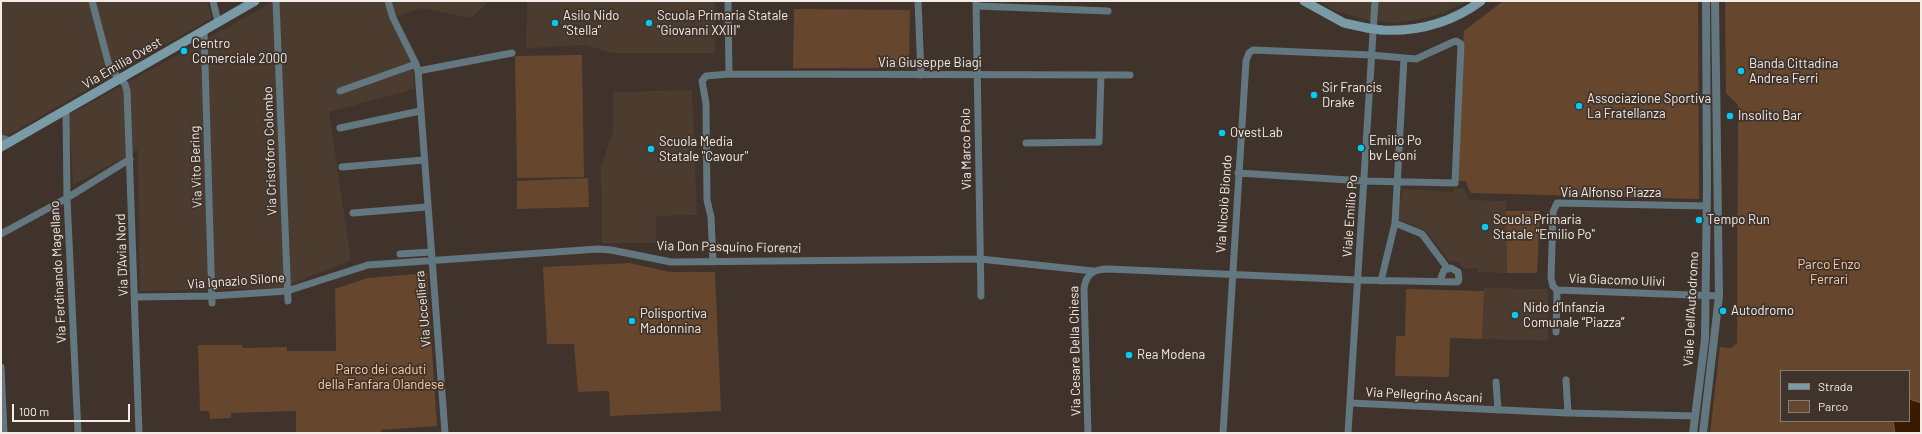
<!DOCTYPE html>
<html>
<head>
<meta charset="utf-8">
<style>
  body { margin:0 }
  #map { position:relative; width:1922px; height:434px; overflow:hidden; background:#3f332b; font-family:Barlow,sans-serif }
  canvas { display:block }
  .frame { position:absolute; inset:0; border:2px solid #f2ebe6; pointer-events:none }
  .legend { position:absolute; left:1780px; top:370px; width:130px; height:52px; box-sizing:border-box; background:#3f332b; border:1px solid #877d76; margin:0; padding:5px 7px; list-style:none; font-size:12px; color:#f2ebe6 }
  .legend li { display:flex; align-items:center; gap:8px; height:20px }
  .legend b { width:20px; border:1px solid #877d76 }
  .scale { position:absolute; left:12px; top:404px; width:118px; height:18px; box-sizing:border-box; border:2px solid #f2ebe6; border-top:0; padding-left:5px; font-size:12px; line-height:14px; white-space:nowrap; color:#f2ebe6; -webkit-text-stroke:3px #3f332b; paint-order:stroke }
</style>
</head>
<body>
<div id="map">
<canvas width="1922" height="434"></canvas>
<div class="frame"></div>
<ul class="legend">
<li><b style="height:5px;background:#799ba7"></b>Strada</li>
<li><b style="height:11px;background:#66462d"></b>Parco</li>
</ul>
<div class="scale">100 m</div>
</div>
<script>
const g = document.querySelector('canvas').getContext('2d');
g.lineJoin = 'round';
function paint(path, color) {
  g.fillStyle = color;
  g.fill(path, 'evenodd');
}
function trace(path, color, width, dash) {
  g.strokeStyle = color;
  g.lineWidth = width;
  g.lineCap = dash ? 'butt' : 'round';
  g.setLineDash(dash || []);
  g.stroke(path);
}
function label(font, color, halo, rows, align = 'center') {
  g.font = font + ' Barlow,sans-serif';
  g.lineWidth = 3.5;
  g.setLineDash([]);
  g.textBaseline = 'middle';
  g.strokeStyle = halo;
  g.fillStyle = color;
  for (const [text, x, y, turn = 0] of rows) {
    g.save();
    g.translate(x, y);
    g.rotate((+turn || 0) * Math.PI / 180);
    g.textAlign = isNaN(turn) ? turn : align;
    if (halo) g.strokeText(text, 0, 0);
    g.fillText(text, 0, 0);
    g.restore();
  }
}
paint(new Path2D(`
  M1,1H207L212,18L1,139Z
  M275,1H489L471,18L421,8L389,20L413,63L414,89L329,112L351,260L281,288L140,291L138,150L73,185L69,115Z
  M527,1H715V53H612L584,45L526,48Z
  M1319,1H1467L1443,13L1417,20L1393,23L1363,19L1334,10Z
  M692,90L697,215L656,216V243H602L601,167L613,131V92Z
  M1454,188L1464,189L1469,200L1506,201L1507,273L1478,272V268L1464,269L1458,262L1449,261L1426,231L1398,219V201L1401,200L1402,189L1454,192Z
  M1484,288L1548,289V341L1482,339Z`), '#4b3c2f');
paint(new Path2D(`
  M1503,1H1698L1699,199L1471,193L1467,186L1466,181H1456L1464,31Z
  M1725,1H1921V433H1710L1720,347L1731,348L1737,343L1738,105L1726,93ZM1781,371H1909V421H1781Z
  M794,9L910,10L909,68H793Z
  M582,55L584,177L517,178L515,56Z
  M588,178L589,207L517,209V181Z
  M1506,211H1540L1537,273H1507Z
  M629,263L670,272H715L721,411L610,416L609,391L578,392L574,344H547L543,267Z
  M427,273L437,426L381,430V433H296V411L231,413V418L210,419L209,411H200L198,345H242L243,348L287,347V351H336L335,289L368,278Z
  M1406,289L1484,291L1482,339L1450,338L1449,377L1395,376L1396,336H1405Z`), '#66462d');
const water = new Path2D(`
  M1909,399L1921,403V433H1895L1893,421H1909Z`);
paint(water, '#391b00');
trace(water, '#705945', 1);
trace(new Path2D(`
  M92,1L110,69L125,84L127,91L139,433
  M213,1L218,22
  M276,1L288,301
  M388,1L393,18L416,64L418,71L445,433
  M728,1L729,74
  M918,1L921,75
  M976,1L981,296
  M976,6L1108,11
  M204,30L212,303
  M418,71L512,53
  M340,91L416,64
  M66,110L67,198L78,433
  M340,128L420,111
  M1,138L11,141
  M1026,143L1099,142L1101,75
  M342,167L424,160
  M353,213L427,207
  M1395,223L1422,234L1448,269
  M1,234L67,198L130,159
  M400,254L431,252
  M713,262L711,217L707,200L706,103L702,81L706,76L729,74L1130,75
  M1381,281L1395,223L1404,58
  M1557,290L1553,286L1551,278L1553,212L1557,203L1707,206
  M135,297L212,296L287,291L368,265L598,249L611,250L671,262L980,259L1093,271
  M1556,332L1557,290L1719,296
  M1,367L4,433
  M1566,380L1568,413
  M1496,382L1498,410
  M1350,403L1568,413L1695,416
  M1088,433L1084,289C1086,273 1094,269 1109,269L1357,280L1458,282L1459,279L1458,272L1451,268L1444,270L1441,278L1442,282
  M1223,433C1230,309 1238,185 1246,61L1249,53L1253,50L1371,55L1416,59L1453,42L1456,41L1461,44L1455,183L1364,181L1238,173
  M1348,433L1375,1`), '#62777f', 7);
trace(new Path2D(`
  M1693,433L1705,339L1707,185L1706,1
  M1703,433L1719,296L1715,1`), '#62777f', 8);
trace(new Path2D(`
  M1304,1L1344,23L1367,28
  M1381,30C1418,32 1451,23 1481,1
  M1,147L255,1`), '#799ba7', 9);
trace(new Path2D(`
  M1367,28L1381,30`), '#799ba7', 9);
for (const [x, y, r, color] of [
  [555,23,4,"#00cbf9"],
  [649,23,4,"#00cbf9"],
  [184,51,4,"#00cbf9"],
  [1741,71,4,"#00cbf9"],
  [1314,95,4,"#00cbf9"],
  [1579,106,4,"#00cbf9"],
  [1730,116,4,"#00cbf9"],
  [1222,133,4,"#00cbf9"],
  [1361,148,4,"#00cbf9"],
  [651,149,4,"#00cbf9"],
  [1699,220,4,"#00cbf9"],
  [1485,227,4,"#00cbf9"],
  [1723,311,4,"#00cbf9"],
  [1515,315,4,"#00cbf9"],
  [632,321,4,"#00cbf9"],
  [1129,355,4,"#00cbf9"]
]) {
  const dot = new Path2D();
  dot.arc(x, y, r, 0, 2 * Math.PI);
  g.fillStyle = color;
  g.fill(dot);
  trace(dot, '#3f332b', 1.5);
}
label('13px', '#f2ebe6', '#3f332b', [
  ["Asilo Nido",563,16],
  ["“Stella”",563,31],
  ["Scuola Primaria Statale",657,16],
  ["\"Giovanni XXIII\"",657,31],
  ["Centro",192,44],
  ["Comerciale 2000",192,59],
  ["Banda Cittadina",1749,64],
  ["Andrea Ferri",1749,79],
  ["Sir Francis",1322,88],
  ["Drake",1322,103],
  ["Associazione Sportiva",1587,99],
  ["La Fratellanza",1587,114],
  ["Insolito Bar",1738,116],
  ["OvestLab",1230,133],
  ["Emilio Po",1369,141],
  ["bv Leoni",1369,156],
  ["Scuola Media",659,142],
  ["Statale \"Cavour\"",659,157],
  ["Scuola Primaria",1493,220],
  ["Statale \"Emilio Po\"",1493,235],
  ["Tempo Run",1707,220],
  ["Nido d’Infanzia",1523,308],
  ["Comunale “Piazza”",1523,323],
  ["Autodromo",1731,311],
  ["Polisportiva",640,314],
  ["Madonnina",640,329],
  ["Rea Modena",1137,355]
], 'left');
label('13px', '#f2ebe6', '#3f332b', [
  ["Via Emilia Ovest",122,63,-30],
  ["Via Giuseppe Biagi",930,63],
  ["Via Marco Polo",966,149,-91],
  ["Via Cristoforo Colombo",270,151,-92],
  ["Via Vito Bering",196,167,-92],
  ["Via Alfonso Piazza",1611,193],
  ["Via Nicolò Biondo",1224,204,-86],
  ["Viale Emilio Po",1350,216,-86],
  ["Via Don Pasquino Fiorenzi",729,247,1],
  ["Via D'Avia Nord",122,255,-92],
  ["Via Ferdinando Magellano",58,272,-93],
  ["Via Giacomo Ulivi",1617,280,2],
  ["Via Ignazio Silone",236,281,-4],
  ["Via Uccelliera",423,309,-95],
  ["Viale Dell'Autodromo",1691,309,-87],
  ["Via Cesare Della Chiesa",1075,351,-91],
  ["Via Pellegrino Ascani",1424,395,3]
]);
label('13px', '#fccba7', '#3f332b', [
  ["Parco Enzo",1829,265],
  ["Ferrari",1829,280],
  ["Parco dei caduti",381,370],
  ["della Fanfara Olandese",381,385]
]);
</script>
</body>
</html>
